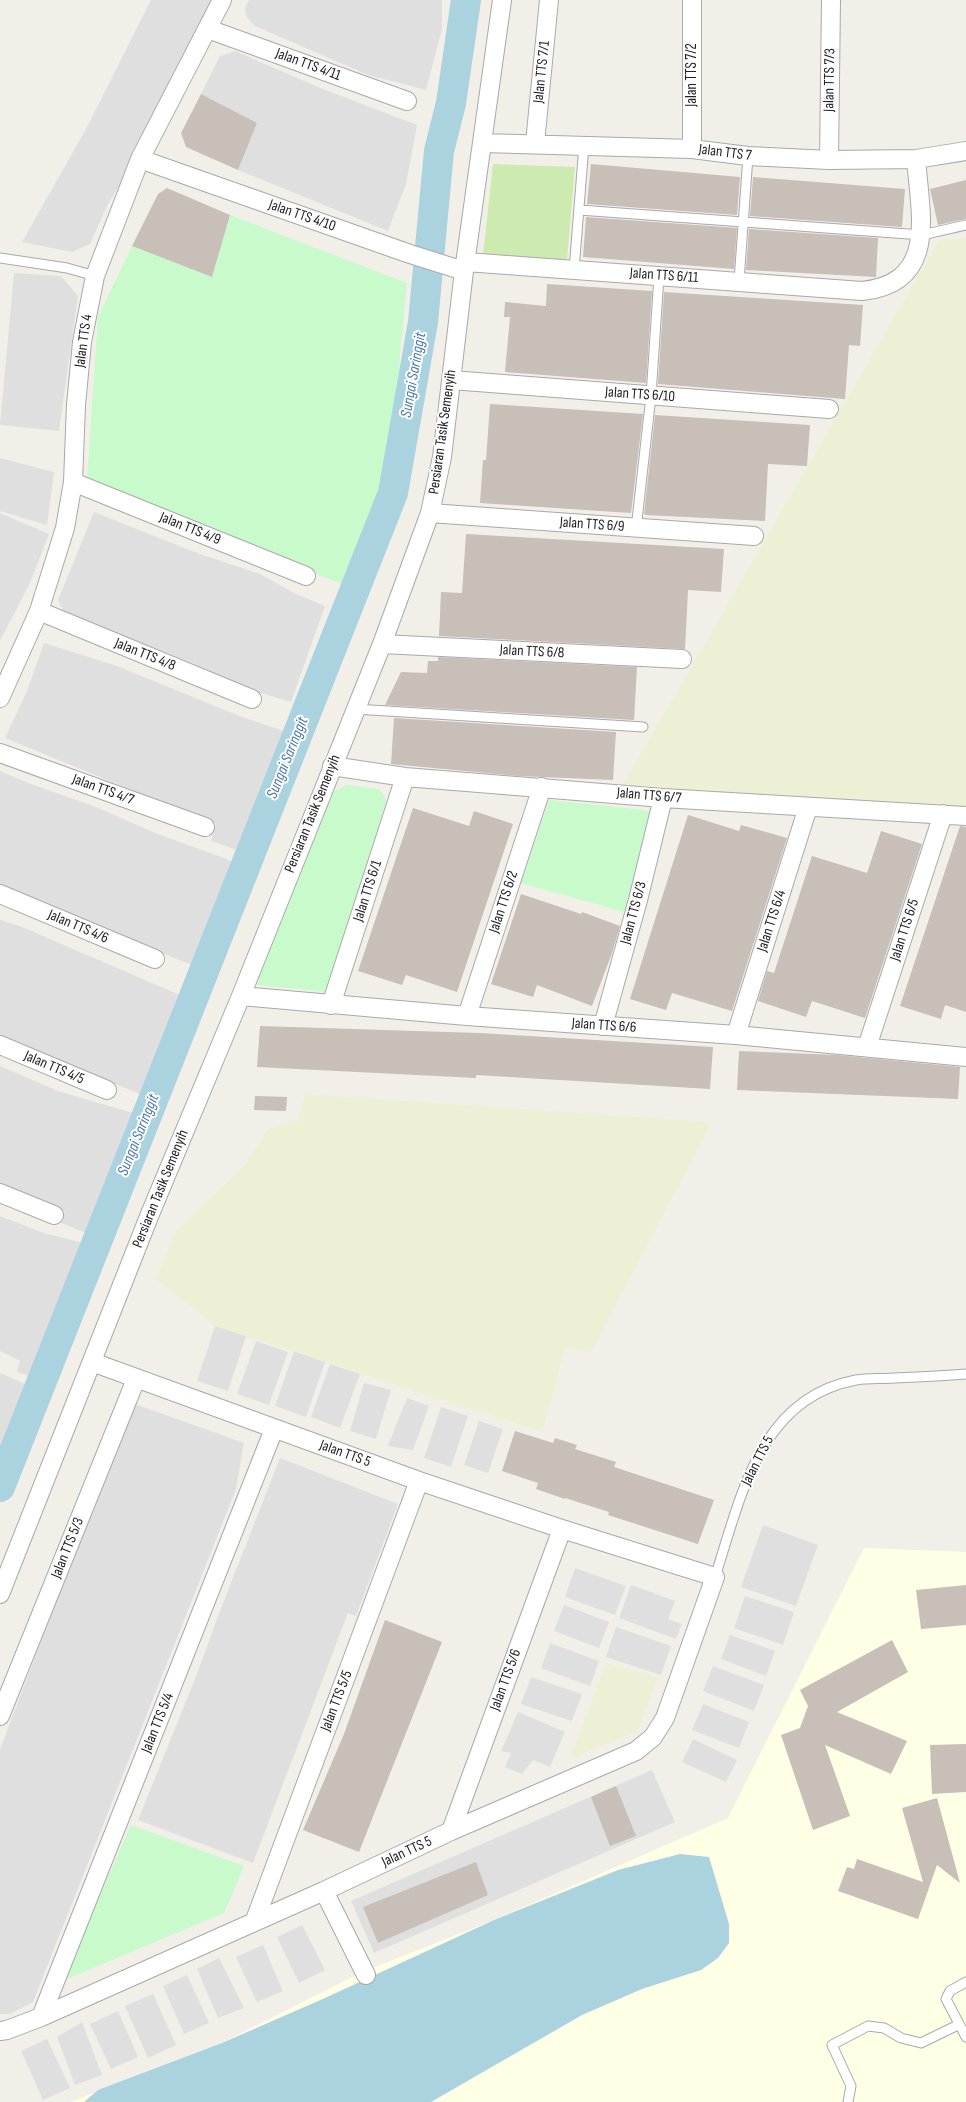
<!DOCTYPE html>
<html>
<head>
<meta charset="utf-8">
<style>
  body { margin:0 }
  canvas { display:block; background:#f2efe9 }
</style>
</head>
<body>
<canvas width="966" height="2102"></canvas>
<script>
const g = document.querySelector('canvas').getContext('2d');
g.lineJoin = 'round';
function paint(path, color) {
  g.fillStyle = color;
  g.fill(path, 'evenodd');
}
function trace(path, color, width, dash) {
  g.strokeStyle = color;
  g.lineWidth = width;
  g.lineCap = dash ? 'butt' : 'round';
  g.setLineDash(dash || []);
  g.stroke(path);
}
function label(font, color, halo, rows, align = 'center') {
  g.font = font + ' "Sofia Sans Condensed",sans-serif';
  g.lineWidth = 4;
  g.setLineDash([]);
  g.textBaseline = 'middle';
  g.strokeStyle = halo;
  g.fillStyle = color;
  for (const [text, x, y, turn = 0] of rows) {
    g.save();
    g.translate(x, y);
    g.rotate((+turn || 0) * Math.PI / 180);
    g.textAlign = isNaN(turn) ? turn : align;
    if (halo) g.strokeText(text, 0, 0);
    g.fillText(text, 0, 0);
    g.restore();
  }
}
paint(new Path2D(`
  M151,0H218L136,159L108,204L90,244L72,252L22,242L86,129Z
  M249,0H442V29L426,90L368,75L255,26L246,16L245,8Z
  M235,51L323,89L417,125L406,184L388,231L238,170L257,123L201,94L220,56Z
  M14,273L61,276L78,296L59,431L0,425Z
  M0,458L54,472L47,525L0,511Z
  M94,512L197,553L260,574L294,593L325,606L291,702L251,690L195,664L130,638L93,625L67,619L58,600Z
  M0,513L49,534L30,583L0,641Z
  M44,643L117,666L242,717L287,732L269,786L243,852L211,841L216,824L171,808L139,793L5,738L27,691Z
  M0,771L31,784L96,807L155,833L235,862L192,965L82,921L58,908L0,887Z
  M0,920L20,926L182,996L145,1096L0,1038Z
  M0,1066L58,1091L136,1114L91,1235L61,1223L65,1212L20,1191L0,1186Z
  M0,1216L44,1233L87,1244L34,1377L17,1372L20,1361L0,1351Z
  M215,1326L246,1336L228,1391L197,1381Z
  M256,1341L288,1352L269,1405L237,1394Z
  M294,1351L325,1362L306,1417L275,1406Z
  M330,1364L360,1374L340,1428L311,1417Z
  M1,1373L29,1386L0,1458V1375Z
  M364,1383L391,1390L376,1439L350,1431Z
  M407,1398L429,1406L413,1450L388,1446Z
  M132,1403L244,1443L236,1489L33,2002L10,2014H0V1749Z
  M441,1407L468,1416L451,1467L424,1458Z
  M479,1421L503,1429L488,1473L464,1465Z
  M280,1458L398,1504L356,1616L348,1613L253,1863L138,1820L195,1679L221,1608Z
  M763,1525L818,1545L796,1606L741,1587Z
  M575,1568L626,1586L615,1615L565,1597Z
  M631,1585L675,1601L668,1619L682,1624L676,1639L619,1618Z
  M745,1596L794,1612L783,1645L734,1628Z
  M564,1605L609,1622L599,1648L554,1631Z
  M616,1627L671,1646L661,1675L606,1657Z
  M730,1635L775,1651L766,1676L721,1659Z
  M550,1643L599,1661L590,1686L541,1668Z
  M713,1666L764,1685L754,1711L703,1691Z
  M531,1677L582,1694L572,1721L521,1704Z
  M703,1704L749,1722L739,1748L692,1730Z
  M518,1712L565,1732L550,1767L533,1760L522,1774L505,1767L511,1753L501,1751Z
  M693,1739L737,1760L726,1782L682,1762Z
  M652,1770L675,1822L374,1953L351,1901Z
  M302,1925L325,1970L299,1983L277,1937Z
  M263,1945L283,1991L257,2002L236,1957Z
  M219,1958L244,2008L218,2018L197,1969Z
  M187,1975L209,2023L184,2034L163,1986Z
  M153,1994L176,2045L148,2058L125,2006Z
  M118,2011L138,2057L111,2069L90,2024Z
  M82,2022L102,2075L75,2085L57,2037Z
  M47,2039L70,2088L43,2100L21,2051Z`), '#e0dfdf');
paint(new Path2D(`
  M864,1548L966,1552V2102H70L222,2043L360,1973L494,1920L728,1818Z`), '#ffffe5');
paint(new Path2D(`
  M966,238V808L622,786L939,240Z
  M305,1094L712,1122L592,1351L566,1347L542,1432L215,1326L156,1279L176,1231L245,1165L268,1129L298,1121Z
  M606,1663L658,1678L638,1731L570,1759Z`), '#eef0d5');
paint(new Path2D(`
  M493,164L575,167L567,260L483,255Z`), '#cdebb0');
paint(new Path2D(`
  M230,215L407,283L389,470L344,585L87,480L98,317L132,246L212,277Z
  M347,785L379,789L384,795L386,802L327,992L248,984L331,793Z
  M549,800L645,810L649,812L653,823L627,913L521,883Z
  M131,1825L244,1866L224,1913L62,1981Z`), '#c8facc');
paint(new Path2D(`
  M680,1854L709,1857L729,1924V1943L718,1958L701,1970L642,1989L582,2015L431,2102H84L98,2090L222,2043L325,1998L494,1920L618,1870Z`), '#aad3df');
trace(new Path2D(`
  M0,1487L393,493L423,322L439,151L451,103L466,0`), '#aad3df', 30);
paint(new Path2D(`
  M201,94L257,123L238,170L186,147L181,133Z
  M591,164L740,177L737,215L587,204Z
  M753,177L905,189L902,227L750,216Z
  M966,180V219L938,225L930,189Z
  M167,188L230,215L212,277L132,246L158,194Z
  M586,217L737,228L734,269L583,257Z
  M749,229L878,238L876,277L746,270Z
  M547,284L652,291L646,383L505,372L510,317H504L505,302L546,306Z
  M664,292L863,305L860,346L849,345L845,399L658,384Z
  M490,404L643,414L631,513L480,503L483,460H486Z
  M655,415L810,425L807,466L768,464L765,521L646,515L644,514Z
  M466,534L724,549L721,592L688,590L685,649L439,636L441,592L462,593Z
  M438,657L637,667L634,720L385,705L401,672L427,673L428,661H438Z
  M394,718L616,732L613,780L518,776L391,764Z
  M413,808L469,826L474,811L513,824L457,992L406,975L402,985L358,971Z
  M688,815L739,831L741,825L787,838L732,1011L672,993L666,1010L630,999Z
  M960,826L966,827V1012L945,1005L941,1019L900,1006Z
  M881,831L922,844L865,1018L812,1001L806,1017L758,1001L767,971L774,973L812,856L867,873Z
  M521,894L581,914L582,912L620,926L612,953L592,1006L537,985L533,997L491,984Z
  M260,1026L479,1033L713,1047L710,1089L476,1075V1078L257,1067Z
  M739,1051L837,1055L960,1067L958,1099L737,1090Z
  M255,1096L287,1097L286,1111L254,1110Z
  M515,1431L553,1443L555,1438L577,1445L575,1449L616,1462L614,1467L714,1500L698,1544L608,1515L609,1512L565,1498V1499L536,1489L538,1483L502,1471Z
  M966,1585V1625L921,1629L916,1590Z
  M385,1620L442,1642L359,1852L303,1830L344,1734Z
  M892,1640L908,1672L837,1712L907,1741L891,1774L825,1745L850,1816L813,1830L781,1735L800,1728L808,1706L800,1690Z
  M966,1744V1792L932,1794L930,1745Z
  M616,1786L636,1836L610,1846L591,1797Z
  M937,1798L960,1883L937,1865L918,1919L838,1891L847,1867L854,1869L857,1859L923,1882L902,1808Z
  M476,1862L488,1895L378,1943L363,1907Z`), '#c7bfb8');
const service = new Path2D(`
  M579,210L922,235L966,225
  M0,258L67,268L95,276
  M574,270L584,145
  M739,281L748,156
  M636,529L651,396L659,276
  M355,709L643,727
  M715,1577C741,1497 759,1398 856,1380C868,1378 882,1379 894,1378C918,1377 942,1376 966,1374
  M966,1982L950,1991L946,1999L966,2037
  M848,2102L851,2086L832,2045L868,2026L884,2028L901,2038L921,2043L958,2025`);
const minor = new Path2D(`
  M692,0V149
  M208,29L407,101
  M483,143L692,149L748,156L829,160L916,159L966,151
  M535,143L549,0
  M140,159L410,254L464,271
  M829,160L831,0
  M466,262L862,291C939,283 920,213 916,159
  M451,380L829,409
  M73,482L306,576
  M430,513L754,536
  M39,611L252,699
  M382,644L682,659
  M0,698L39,611L65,528L73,482L76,405L82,342L95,276L140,159L222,0
  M0,753L205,827
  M332,766L405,777L663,798L966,816
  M0,894L155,959
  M241,996L467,1016L736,1035L966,1057
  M331,1005L405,777
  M467,1016L542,787
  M603,1026L638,900L663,798
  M736,1035L808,807
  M0,1045L107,1090
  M867,1047L943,814
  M0,1193L54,1215
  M0,1594L150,1214L241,996L382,644L430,513L442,457L464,271L502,0
  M0,1716L136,1379
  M451,1831L562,1529
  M324,1891L366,1975
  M255,1920L419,1481
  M41,2017L274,1429
  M0,2031L7,2030L41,2017L324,1891L451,1831L636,1751L653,1737L665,1718L715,1577L562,1529L419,1481L92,1362`);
trace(service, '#a9a9a9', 11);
trace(minor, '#a9a9a9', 20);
trace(service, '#fff', 9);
trace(minor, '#fff', 18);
label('15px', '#222', '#fff', [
  ["Jalan TTS 4/11",308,65,20],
  ["Jalan TTS 7/1",542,72,-84],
  ["Jalan TTS 7/2",692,75,-90],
  ["Jalan TTS 7/3",830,80,-89],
  ["Jalan TTS 7",725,153,7],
  ["Jalan TTS 4/10",302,216,19],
  ["Jalan TTS 6/11",664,276,4],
  ["Jalan TTS 4",84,341,-82],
  ["Jalan TTS 6/10",640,395,4],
  ["Persiaran Tasik Semenyih",443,432,-82],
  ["Jalan TTS 6/9",592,525,4],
  ["Jalan TTS 4/9",190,529,22],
  ["Jalan TTS 6/8",532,652,3],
  ["Jalan TTS 4/8",145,655,22],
  ["Jalan TTS 4/7",103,790,20],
  ["Jalan TTS 6/7",649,796,5],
  ["Persiaran Tasik Semenyih",313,814,-68],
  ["Jalan TTS 6/1",368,891,-72],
  ["Jalan TTS 6/2",504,902,-72],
  ["Jalan TTS 6/3",634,913,-75],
  ["Jalan TTS 6/4",772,921,-72],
  ["Jalan TTS 4/6",78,927,23],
  ["Jalan TTS 6/5",905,930,-72],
  ["Jalan TTS 6/6",604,1026,4],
  ["Jalan TTS 4/5",54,1068,23],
  ["Persiaran Tasik Semenyih",161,1189,-68],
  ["Jalan TTS 5",345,1454,20],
  ["Jalan TTS 5",758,1461,-63],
  ["Jalan TTS 5/3",68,1548,-68],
  ["Jalan TTS 5/6",506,1680,-70],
  ["Jalan TTS 5/5",337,1701,-69],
  ["Jalan TTS 5/4",158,1723,-68],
  ["Jalan TTS 5",407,1852,-25]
]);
label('italic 16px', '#4a7aab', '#fff', [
  ["Sungai Saringgit",414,375,-80],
  ["Sungai Saringgit",288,758,-68],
  ["Sungai Saringgit",139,1135,-68]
]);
</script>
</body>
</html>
